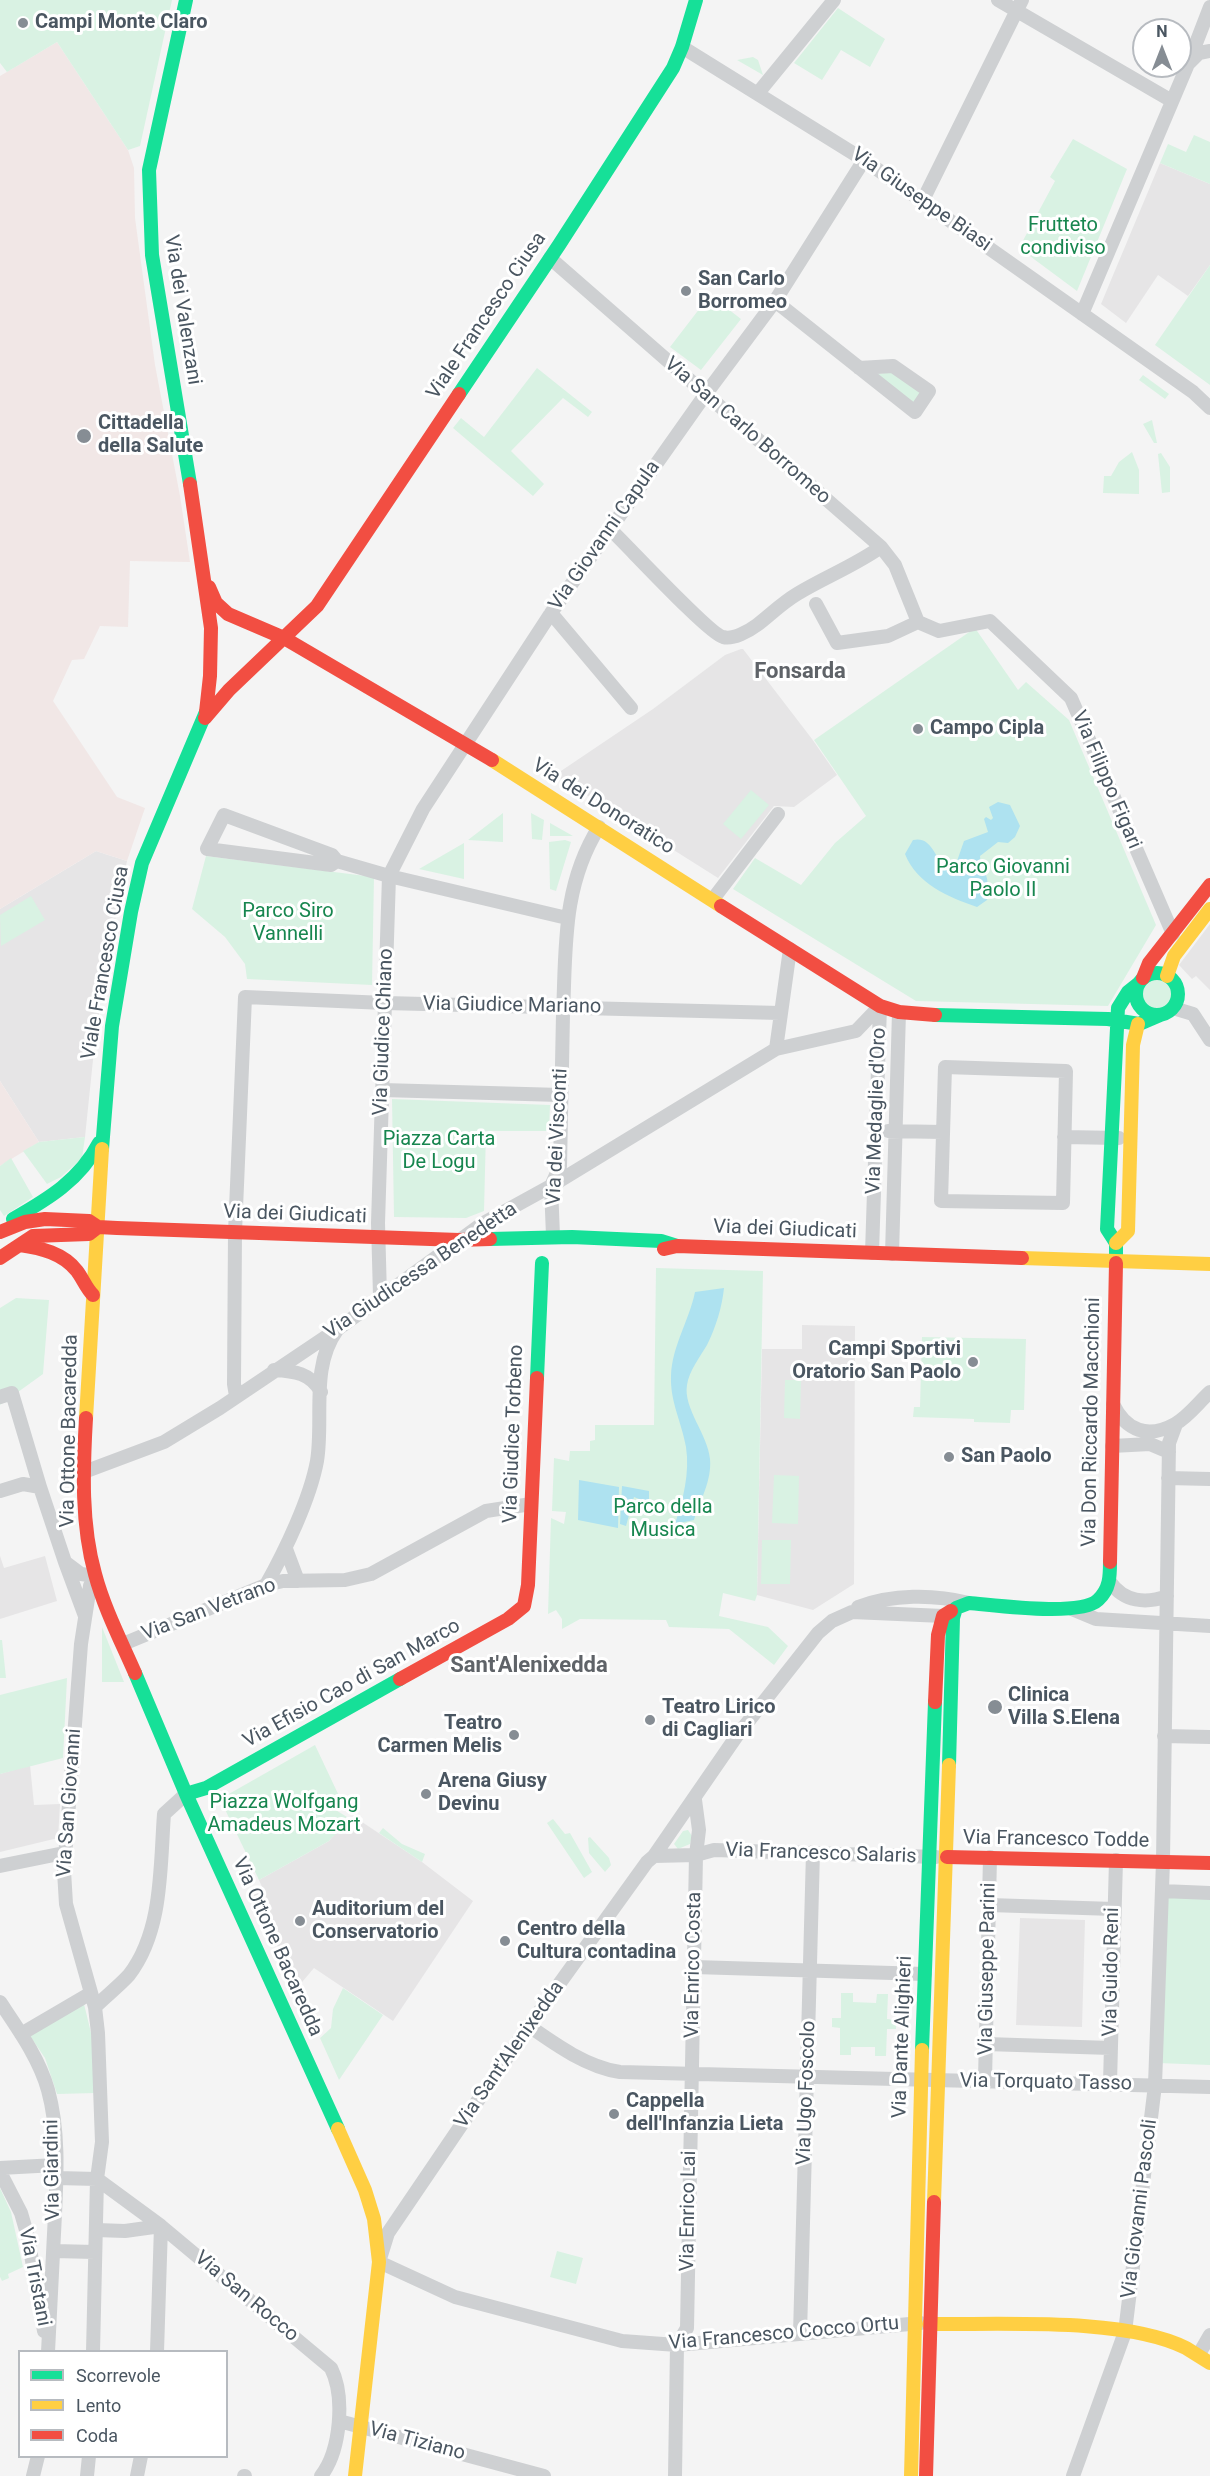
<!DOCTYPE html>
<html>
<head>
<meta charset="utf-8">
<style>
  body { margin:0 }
  #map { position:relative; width:1210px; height:2476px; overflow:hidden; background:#f4f4f4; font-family:Roboto,sans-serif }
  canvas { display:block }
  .legend { position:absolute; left:18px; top:2350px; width:210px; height:108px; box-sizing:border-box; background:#fff; border:2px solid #b7bbc0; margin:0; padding:8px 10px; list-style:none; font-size:18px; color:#4a5661 }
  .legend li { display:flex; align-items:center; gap:12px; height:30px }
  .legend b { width:30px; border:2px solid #b7bbc0 }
  .north { position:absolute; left:1132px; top:18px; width:60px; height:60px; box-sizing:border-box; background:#fff; border:2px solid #b7bbc0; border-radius:50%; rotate:0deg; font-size:16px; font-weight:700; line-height:24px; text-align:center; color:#4a5661 }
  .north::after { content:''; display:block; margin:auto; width:21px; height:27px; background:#868d94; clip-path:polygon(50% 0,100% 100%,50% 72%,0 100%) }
</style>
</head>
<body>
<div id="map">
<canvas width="1210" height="2476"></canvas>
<ul class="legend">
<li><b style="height:8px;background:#16e098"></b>Scorrevole</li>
<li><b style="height:8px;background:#ffcf43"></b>Lento</li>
<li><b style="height:8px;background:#f24e42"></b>Coda</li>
</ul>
<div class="north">N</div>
</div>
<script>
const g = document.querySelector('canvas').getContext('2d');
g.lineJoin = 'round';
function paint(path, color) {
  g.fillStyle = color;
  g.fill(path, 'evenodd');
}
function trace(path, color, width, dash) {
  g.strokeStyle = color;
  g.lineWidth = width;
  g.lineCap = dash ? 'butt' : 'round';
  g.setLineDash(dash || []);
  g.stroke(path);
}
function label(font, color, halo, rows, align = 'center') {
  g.font = font + ' Roboto,sans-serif';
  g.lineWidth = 6;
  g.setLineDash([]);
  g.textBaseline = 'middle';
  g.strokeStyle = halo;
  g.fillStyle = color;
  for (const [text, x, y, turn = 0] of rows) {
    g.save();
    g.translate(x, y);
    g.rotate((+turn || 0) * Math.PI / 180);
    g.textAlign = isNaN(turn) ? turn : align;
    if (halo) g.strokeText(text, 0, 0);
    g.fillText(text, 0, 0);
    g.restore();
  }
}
paint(new Path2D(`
  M1160,163L1210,184V265L1188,296L1158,275L1126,323L1101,304Z
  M741,649H743L812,739L837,775L794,807L774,806L718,878L555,775L653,709L725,655Z
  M96,851L127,861L119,897L96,1031L85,1137L39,1142L0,1081V909Z
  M1210,924V990L1196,976L1192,979L1179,965Z
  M802,1325L855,1326L854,1584L813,1610L757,1595L762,1349H802Z
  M0,1556L4,1568L45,1556L57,1601L0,1619Z
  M30,1765L34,1805L60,1804L58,1838L0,1852V1774Z
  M362,1822L422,1862L473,1901L393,2021L314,1968L297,1988L253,1894L263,1889L259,1880L329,1841L335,1834L349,1828H358Z
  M1020,1918L1085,1920L1082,2027L1016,2025Z`), '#e6e5e6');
paint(new Path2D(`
  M57,42L128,150L134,168L135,218L155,365L180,496L190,562L130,561L128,627L100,626L84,659L72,660L53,701L117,797L145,808L127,861L96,851L0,909V76Z
  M0,1081L39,1142L0,1166Z`), '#f1e7e6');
paint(new Path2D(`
  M0,0H172L140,146L128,150L57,42L7,72L0,63Z
  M838,8L885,39L870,67L841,50L822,80L794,63Z
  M753,57L758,60L763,75L737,60Z
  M1194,135L1210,142V184L1160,163L1168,144L1186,152Z
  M1073,139L1127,169L1077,291L1019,248L1055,181L1050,177Z
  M1210,265V385L1155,345Z
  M710,295L741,319L701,370L670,347Z
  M537,368L592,412L588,417L563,398L511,451L544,484L533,496L453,428L461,418L484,437Z
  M894,372L922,392L913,404L875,374Z
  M1143,375L1169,394L1165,399L1139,380Z
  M1152,420L1157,443H1154L1143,424Z
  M1132,452L1139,470V494L1103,493L1104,476H1111L1119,462Z
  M1161,453L1170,467V492L1162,493L1158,454Z
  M975,628L1018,690L1026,682L1069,720L1156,925L1108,1006L916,1001L733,889L755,858L801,885L835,843L866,816L814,740Z
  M751,790L769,805L741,839L723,824Z
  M503,813V842L468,840Z
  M531,813L544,820L542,840L532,839Z
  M550,823L573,836H550Z
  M565,840L571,842L556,891L550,889L549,842Z
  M464,843V879L419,869Z
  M206,856L374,877L372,985L247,979L245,964L225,937L192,909Z
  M31,896L45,920L1,946L0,915Z
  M1153,973H1160L1173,981L1178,996L1173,1008L1147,1014L1140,1008L1135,994Z
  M392,1099L550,1105L549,1131H486L484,1211L466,1218L394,1217Z
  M85,1137L82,1158L61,1177L47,1184L23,1151L39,1142Z
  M11,1158L33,1197L4,1216L0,1210V1166Z
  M656,1268L763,1271L757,1595L755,1601L723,1593L719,1616L768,1627L788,1646L774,1665L729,1629L669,1627L666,1620L580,1619L562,1629V1619L556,1610L548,1614L551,1518L564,1524L566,1512L552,1511L554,1458L569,1461L570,1451H590V1441L595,1440V1425H654Z
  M16,1298L49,1300L43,1374L0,1405V1308Z
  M922,1337L1026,1339L1024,1410H1011L1010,1423L974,1422V1419L913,1417L914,1407H920Z
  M785,1380H801L800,1419L784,1418Z
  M774,1475L799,1476L798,1524L772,1523Z
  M762,1540H791L790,1584H761Z
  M102,1627L124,1682H102Z
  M0,1640H2L6,1678H0Z
  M67,1678L63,1758L0,1774V1695Z
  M315,1745L340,1798L334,1809L360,1825L358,1828C345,1829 337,1831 329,1841L259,1880L220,1799Z
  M553,1819L565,1834L570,1833L592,1872L584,1878L547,1823Z
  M383,1828L402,1844L425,1854L422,1862L379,1833Z
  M688,1830L692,1836L690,1844L678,1849L674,1844L683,1831Z
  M590,1837L609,1858L611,1865L605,1872L589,1853L588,1838Z
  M1164,1895L1210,1897V2065L1158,2063Z
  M343,1988L383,2015L339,2080L320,2038L331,2028L333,2009Z
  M841,1993H853V2002L876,2003L877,1994H888L887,2019L896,2020V2029H887L886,2056H875V2047H851V2055H840V2028L832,2027V2018H841Z
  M84,2004L93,2041L96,2093L57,2094L45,2058L30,2036Z
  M0,2188L11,2212L23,2267L8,2274L9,2278L2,2281L0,2277Z
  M557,2251L583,2258L576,2284L550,2277Z`), '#d9f2e3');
paint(new Path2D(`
  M998,802L1010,805L1020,826L1015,837L1008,843L998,842L980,856C980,867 990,876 987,887L992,890L987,900L977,907C948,897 917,884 905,854L913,840C931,836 933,855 945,866L956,864L964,841L988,832L984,819L986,817L991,820L993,818L989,807Z
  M724,1288C722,1307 716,1327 707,1345C700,1357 689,1371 687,1385C683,1408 708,1435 710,1459C712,1481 700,1500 694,1520L675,1524C683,1500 690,1473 686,1447C682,1423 670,1402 671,1376C672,1346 689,1321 695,1292Z
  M579,1480L619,1487L618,1528L578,1520Z
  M622,1486L649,1491V1503L634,1497L626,1526L620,1524Z`), '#aee2f0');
trace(new Path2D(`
  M998,0L1172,101
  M682,47L864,160L1193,392L1210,408
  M1189,63L1199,53L1210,51
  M758,93L834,0
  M923,200L1022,0
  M550,258L881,547L895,565L918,622
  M775,301L915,412L929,391L893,366L859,368
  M1082,314L1188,64L1210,7
  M610,529C627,545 709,634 723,637C733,640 749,631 757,625C770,615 782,603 797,594C825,577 854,566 881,547
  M816,604L837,643L888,636L918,622
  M551,613L631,708
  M918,622L939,631L990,621L1071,698L1173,934
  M337,861L331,865L207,849L224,815L332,855L337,861L389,876L567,918
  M713,899L778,814
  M1173,1008L1193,1014L1210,1040
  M776,1049L790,949
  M945,1067L1066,1071L1063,1203L941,1201Z
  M382,1090L561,1095
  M888,1131L943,1132
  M1064,1137L1119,1138
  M553,1236L551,1186L560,1166C561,1115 562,1065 563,1014C566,948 562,886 599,827
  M872,1253L880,1006
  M892,1254L899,1012
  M380,1296L378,1223L389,876L423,809L551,613L705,395L775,301L864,160
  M274,1370C294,1371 311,1373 321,1392
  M236,1396L234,1384L235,1232L245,997L385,1003L780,1013
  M0,1397L12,1393L40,1487
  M1113,1404C1126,1431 1148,1439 1175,1424C1188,1417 1199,1402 1210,1392
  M1112,1446L1150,1444L1169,1452
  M84,1472L164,1442L220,1408L339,1328L482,1224L551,1186L776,1049L856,1031L880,1006
  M1168,1478L1210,1479
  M0,1491L23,1484L40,1487L65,1562L81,1574L95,1576L90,1586L81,1644L64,1871L66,1904L95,2007L98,2033L102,2142L97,2179L93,2352
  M286,1549L298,1581
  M65,1562L85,1616
  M1110,1582C1124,1602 1146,1604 1167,1596
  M266,1585C285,1551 310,1499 317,1461C324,1419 310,1367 337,1330
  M858,1607C892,1594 934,1594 969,1603
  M1072,1609L1096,1619L1210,1626
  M123,1644L266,1585L283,1581L345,1580L371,1574L486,1511L531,1504
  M1164,1736L1210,1737
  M654,1856L696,1855L714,1850L936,1857
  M0,1866L64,1853
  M1162,1891L1210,1893
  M989,1905L1114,1909
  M694,1967L925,1974
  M0,2002C18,2029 39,2058 48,2090C59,2130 57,2173 55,2214C53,2260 50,2306 48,2352
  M95,2007C106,1996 119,1986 129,1975C163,1931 160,1867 164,1814L186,1794
  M529,2026C556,2045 587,2067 620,2072L1210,2087
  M21,2034L91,1993
  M986,2044L1111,2048
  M985,2080L990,1857
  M1110,2083L1116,1860
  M0,2168L56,2165
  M0,2172L21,2213L28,2237L44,2331
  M57,2178L97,2179L161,2226L331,2368C345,2396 341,2450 321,2476
  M96,2230L125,2231L161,2226
  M54,2251L95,2252
  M921,2323L677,2345L622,2341L455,2297L379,2262L388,2233L521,2037L647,1862L654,1856L736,1737L818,1633L832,1621L852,1612L943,1616
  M800,2334L813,1852
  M677,2345L687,2328L696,1855L699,1830L695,1800
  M157,2352L161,2226
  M1199,2354L1210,2335
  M339,2421L544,2476
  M33,2476L38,2456
  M87,2476L89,2456
  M137,2476L141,2456
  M244,2476H245
  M675,2476L677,2345
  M1073,2476L1125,2332L1155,2085L1163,1861L1169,1443L1176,1424`), '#ced0d2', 14);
trace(new Path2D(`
  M186,0L149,170L152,255L190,484
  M459,394L559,245L673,68L682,47L696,0
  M1136 994a21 21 0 1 1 42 0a21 21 0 1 1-42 0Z
  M935,1015L1108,1019L1139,1024L1160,1015
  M102,1149L112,1026L131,912L142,863L206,712
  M13,1219C48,1199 80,1180 99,1143
  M490,1239L572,1237L661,1241L677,1246
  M1116,1263V1243L1107,1229L1118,1008L1128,992L1138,984
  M537,1378L542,1263
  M135,1673L186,1794L338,2129
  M949,1765L953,1618L956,1608L969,1603C995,1605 1080,1617 1098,1600C1110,1589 1110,1576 1110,1562
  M186,1794L206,1788L400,1679
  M922,2050L935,1702`), '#16e098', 14);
trace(new Path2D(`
  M492,760L721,906
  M1167,976L1174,956L1210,909
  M1116,1243L1128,1231L1133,1045L1138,1024
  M1022,1258L1210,1264
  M86,1418L102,1149
  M338,2129L365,2190L374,2219L379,2262L355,2476
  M934,2202L949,1765
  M929,2324C1000,2325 1124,2317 1186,2348C1194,2353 1202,2358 1210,2363
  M911,2476L922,2050`), '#ffcf43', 14);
trace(new Path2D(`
  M190,484L211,628L210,676L206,712
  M209,587L216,603L228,614L284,638L492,760
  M205,718L229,690L317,606L459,394
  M721,906L880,1006L899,1012L935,1015
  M1143,978L1149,963L1210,885
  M0,1232L25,1222L45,1219L89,1221L98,1227L117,1228L459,1240L490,1239
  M20,1245C41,1248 63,1253 77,1271C83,1279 86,1288 93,1295
  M664,1249L677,1246L1022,1258
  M0,1258L33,1236L89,1234L98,1227
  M86,1418C83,1470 81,1524 95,1574C104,1608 121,1641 135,1673
  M1110,1562L1116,1263
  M400,1679L508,1619L524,1606L528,1585L537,1378
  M935,1702L938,1635L943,1616L951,1611
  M947,1857L1210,1863
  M926,2476L934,2202`), '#f24e42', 14);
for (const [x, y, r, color] of [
  [23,23,6,"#868d94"],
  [686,291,6,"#868d94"],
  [84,436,8,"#868d94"],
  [918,729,6,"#868d94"],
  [973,1362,6,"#868d94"],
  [949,1457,6,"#868d94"],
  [995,1707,8,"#868d94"],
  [650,1720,6,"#868d94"],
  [514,1735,6,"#868d94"],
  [426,1794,6,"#868d94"],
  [300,1921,6,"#868d94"],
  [505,1941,6,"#868d94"],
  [614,2114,6,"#868d94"]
]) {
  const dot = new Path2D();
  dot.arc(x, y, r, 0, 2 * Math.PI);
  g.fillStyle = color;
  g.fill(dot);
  trace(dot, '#fff', 2);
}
label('bold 20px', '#4a5661', '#fff', [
  ["Campi Monte Claro",35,23],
  ["San Carlo",698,280],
  ["Borromeo",698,303],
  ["Cittadella",98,424],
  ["della Salute",98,447],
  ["Campo Cipla",930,729],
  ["Campi Sportivi",961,1350,"right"],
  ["Oratorio San Paolo",961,1373,"right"],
  ["San Paolo",961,1457],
  ["Clinica",1008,1696],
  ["Villa S.Elena",1008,1719],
  ["Teatro Lirico",662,1708],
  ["di Cagliari",662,1731],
  ["Teatro",502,1724,"right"],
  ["Carmen Melis",502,1747,"right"],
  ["Arena Giusy",438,1782],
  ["Devinu",438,1805],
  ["Auditorium del",312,1910],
  ["Conservatorio",312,1933],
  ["Centro della",517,1930],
  ["Cultura contadina",517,1953],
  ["Cappella",626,2102],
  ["dell'Infanzia Lieta",626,2125]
], 'left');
label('20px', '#4a5661', '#fff', [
  ["Via Giuseppe Biasi",921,200,35],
  ["Via dei Valenzani",182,310,81],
  ["Viale Francesco Ciusa",487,316,-56],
  ["Via San Carlo Borromeo",747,431,41],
  ["Via Giovanni Capula",605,536,-55],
  ["Via Filippo Figari",1106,780,67],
  ["Via dei Donoratico",603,807,32],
  ["Viale Francesco Ciusa",106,963,-80],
  ["Via Giudice Mariano",512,1006,1],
  ["Via Giudice Chiano",384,1032,-88],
  ["Via Medaglie d'Oro",877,1111,-88],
  ["Via dei Visconti",558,1137,-87],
  ["Via dei Giudicati",295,1215,2],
  ["Via dei Giudicati",785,1230,2],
  ["Via Giudicessa Benedetta",421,1271,-34],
  ["Via Don Riccardo Macchioni",1092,1422,-89],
  ["Via Ottone Bacaredda",70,1431,-89],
  ["Via Giudice Torbeno",514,1434,-88],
  ["Via San Vetrano",209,1610,-21],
  ["Via Efisio Cao di San Marco",352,1684,-29],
  ["Via San Giovanni",70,1803,-86],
  ["Via Francesco Todde",1056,1840,1],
  ["Via Francesco Salaris",821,1854,2],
  ["Via Ottone Bacaredda",277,1947,66],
  ["Via Enrico Costa",694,1965,-89],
  ["Via Giuseppe Parini",988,1969,-89],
  ["Via Guido Reni",1112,1972,-89],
  ["Via Dante Alighieri",903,2037,-88],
  ["Via Sant'Alenixedda",510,2055,-55],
  ["Via Torquato Tasso",1046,2083,1],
  ["Via Ugo Foscolo",807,2093,-88],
  ["Via Giardini",53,2170,-91],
  ["Via Giovanni Pascoli",1140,2209,-83],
  ["Via Enrico Lai",689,2211,-89],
  ["Via Tristani",34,2277,79],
  ["Via San Rocco",246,2297,40],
  ["Via Francesco Cocco Ortu",784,2334,-5],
  ["Via Tiziano",417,2442,15]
]);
label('20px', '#17864f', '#fff', [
  ["Frutteto",1063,226],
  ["condiviso",1063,249],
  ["Parco Giovanni",1003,868],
  ["Paolo II",1003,891],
  ["Parco Siro",288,912],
  ["Vannelli",288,935],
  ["Piazza Carta",439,1140],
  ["De Logu",439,1163],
  ["Parco della",663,1508],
  ["Musica",663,1531],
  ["Piazza Wolfgang",284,1803],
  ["Amadeus Mozart",284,1826]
]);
label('bold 22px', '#5f6368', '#fff', [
  ["Fonsarda",800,672],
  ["Sant'Alenixedda",529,1666]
]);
</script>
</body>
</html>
